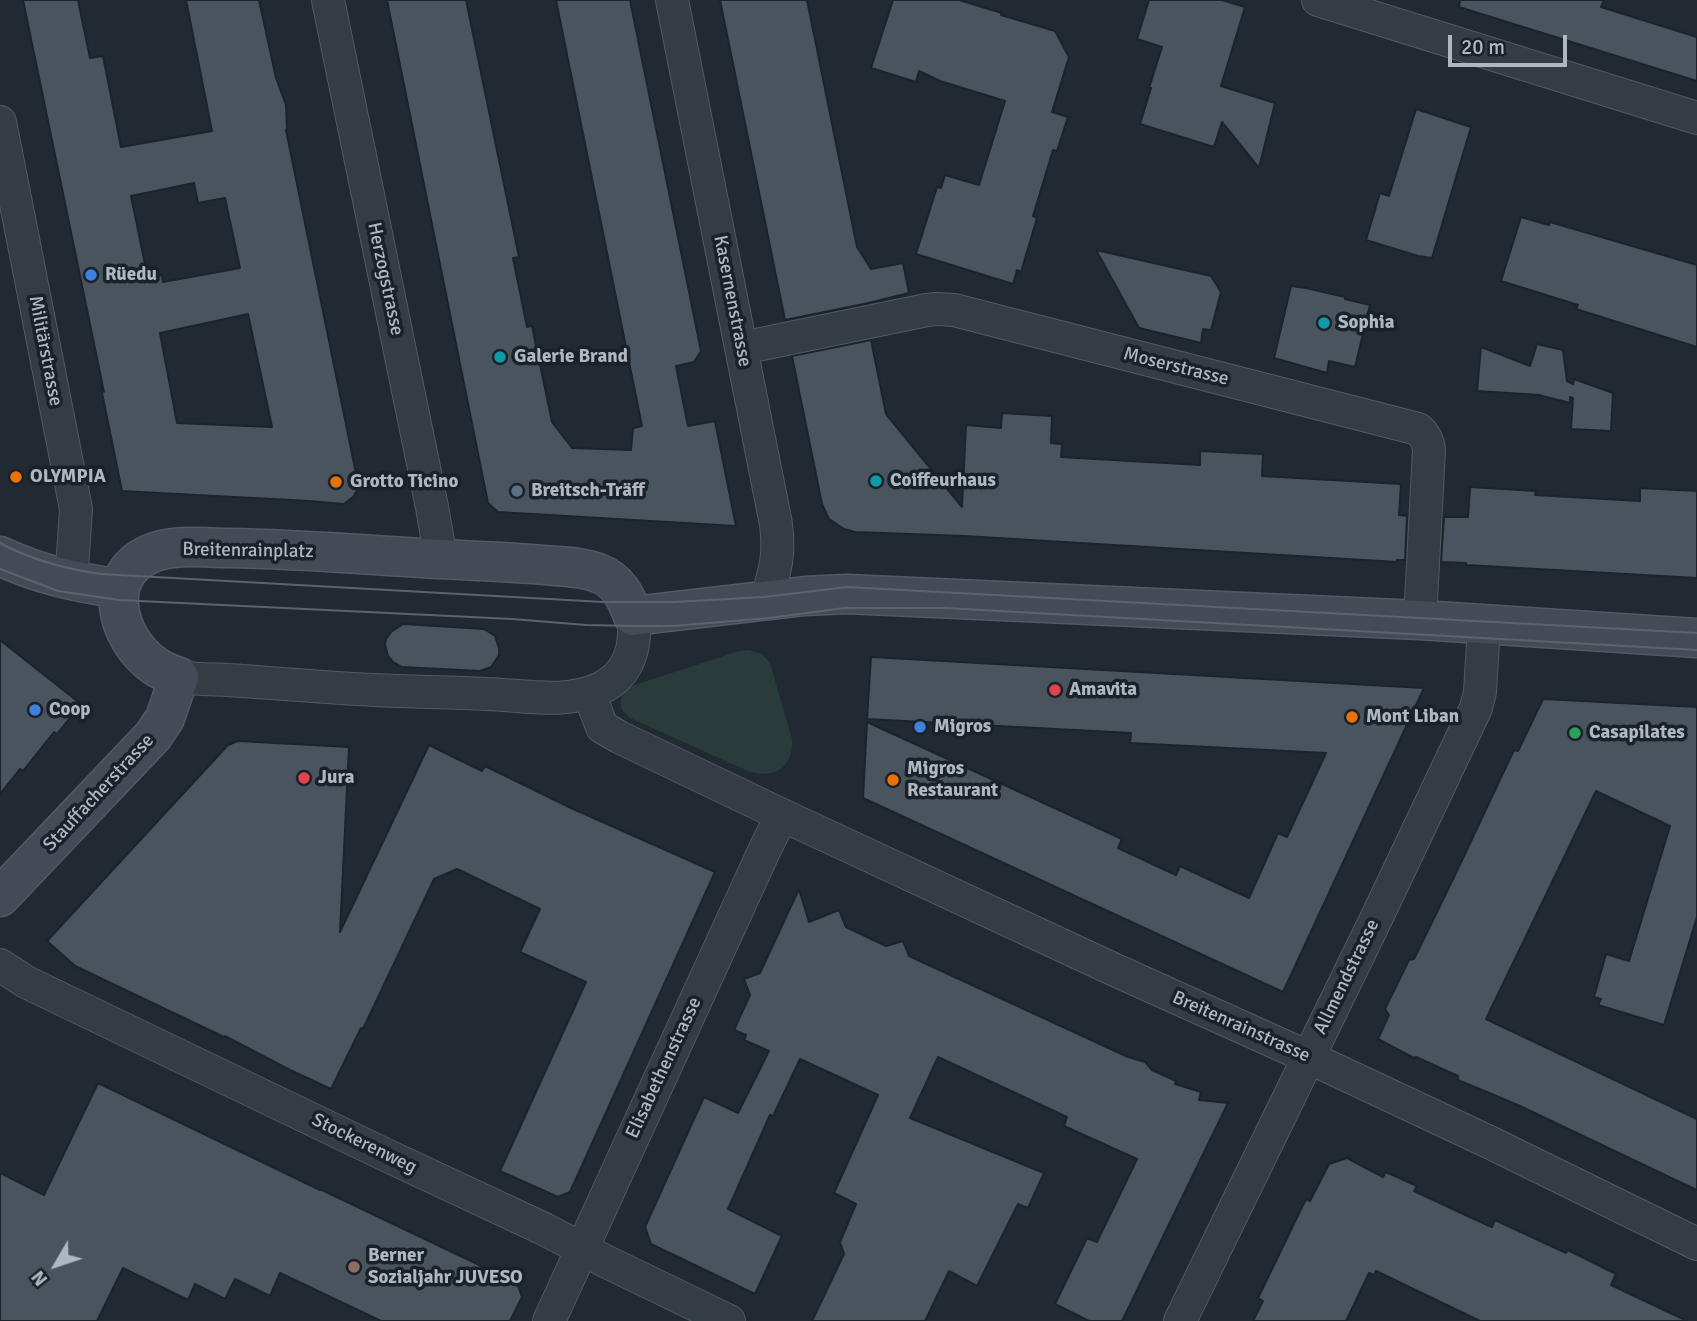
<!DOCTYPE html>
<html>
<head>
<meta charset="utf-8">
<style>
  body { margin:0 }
  #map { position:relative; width:1697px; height:1321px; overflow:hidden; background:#212a33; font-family:Signika,sans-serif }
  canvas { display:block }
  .north { position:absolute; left:21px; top:1230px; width:70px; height:70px; -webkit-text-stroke:5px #1a2129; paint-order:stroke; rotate:231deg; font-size:19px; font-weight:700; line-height:28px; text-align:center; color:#afb7c1 }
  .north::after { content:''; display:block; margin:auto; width:24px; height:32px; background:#afb7c1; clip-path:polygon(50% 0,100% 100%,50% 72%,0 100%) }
  .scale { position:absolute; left:1448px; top:35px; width:119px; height:32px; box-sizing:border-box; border:4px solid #afb7c1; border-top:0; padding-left:9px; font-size:21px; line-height:24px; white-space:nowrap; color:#afb7c1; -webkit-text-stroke:5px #1a2129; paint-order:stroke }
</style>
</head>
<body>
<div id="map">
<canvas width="1697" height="1321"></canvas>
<div class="north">N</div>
<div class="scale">20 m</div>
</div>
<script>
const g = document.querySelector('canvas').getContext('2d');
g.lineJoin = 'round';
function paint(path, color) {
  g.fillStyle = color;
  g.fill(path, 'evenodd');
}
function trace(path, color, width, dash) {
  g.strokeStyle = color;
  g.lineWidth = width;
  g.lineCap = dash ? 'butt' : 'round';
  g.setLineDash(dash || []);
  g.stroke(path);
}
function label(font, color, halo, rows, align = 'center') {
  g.font = font + ' Signika,sans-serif';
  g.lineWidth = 7;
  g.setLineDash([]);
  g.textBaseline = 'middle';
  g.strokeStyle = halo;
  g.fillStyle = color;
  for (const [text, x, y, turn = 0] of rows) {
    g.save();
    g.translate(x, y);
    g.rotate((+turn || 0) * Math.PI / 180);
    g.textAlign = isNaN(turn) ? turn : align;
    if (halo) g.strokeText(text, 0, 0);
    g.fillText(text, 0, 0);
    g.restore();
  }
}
paint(new Path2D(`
  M748,650L762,654L770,663L792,739C794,767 774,780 748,771L630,718L622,710C619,699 622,692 632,686L739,651Z`), '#293b3a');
const building = new Path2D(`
  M23,0H78L90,58L103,56L121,147L212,131L186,0H259L276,78L286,105L287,129L286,130L359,488L353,497L344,504L309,501L122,491L101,388L104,392ZM194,183L198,203L225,198L240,268L163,282L162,275L148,279L131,196ZM248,314L272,427L177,423L160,333Z
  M387,0H466L519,257L513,258L527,327L532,326L552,422L572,448L631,450L633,428L642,426L556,0H630L701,351L694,362L676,366L688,426L715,421L736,526L498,512L488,503Z
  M720,0H807L857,247L871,269L903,263L909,293L864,304L785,320Z
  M893,0H959L1002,13L1001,15L1055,31L1069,57L1052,112L1068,117L1057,151L1053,150L1033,216L1037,218L1021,272L1017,270L1013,284L916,254L937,187L941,188L945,175L979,185L1005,101L940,81L919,71L916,82L871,68Z
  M1149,0H1222L1245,7L1221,86L1275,103L1259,168L1222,122L1214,147L1140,124L1151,88H1149L1162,47L1137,39Z
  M1460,0H1604L1601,7L1697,37V81L1459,7Z
  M1416,109L1471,127L1432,258L1418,256L1366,240L1380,193L1389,196Z
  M1521,217L1549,225L1550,222L1697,265V347L1576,309L1578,305L1501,281Z
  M1096,250L1211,276L1221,292L1211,330L1203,329L1201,343L1139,328Z
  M1291,286L1306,288L1345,297V299L1370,305L1355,367L1329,361L1327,373L1274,358Z
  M871,340L886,414L962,507L966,425L1001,428L1002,413L1052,416L1051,443L1062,444L1061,457L1200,465V451L1263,454L1262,476L1401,484L1399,515L1407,516L1405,560H1397V562L1347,559L964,536L855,532L844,529L829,519L822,504L792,356Z
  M1537,344L1563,350L1567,381L1573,384L1574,379L1613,393L1611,431L1571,429L1573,398L1570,397V403L1539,395L1477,391L1481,347L1530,366Z
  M1470,487L1536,491L1535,495L1640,501V488L1697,491V578L1466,565V563L1441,562L1444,517H1468Z
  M403,624L484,629L495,636L499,648V655L491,667L480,671L402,667L393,662L388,656L385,644L386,639L391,632Z
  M0,640L81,704L57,734L54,732L23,771L20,769L0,794Z
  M871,657L1424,688L1283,992L863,798L867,722L1122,839L1118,848L1176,875L1180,866L1249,898L1278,833L1287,837L1326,753L1130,743L1131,733L867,719Z
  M1543,699L1697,707V917L1664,1025L1598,1005L1601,999L1594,997L1606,954L1629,961L1670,826L1596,791L1486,1019L1697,1119V1190L1520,1106L1458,1080V1076L1416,1057L1414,1058L1378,1039L1389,1015L1385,1009L1409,960L1414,959L1456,873L1514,750L1518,751Z
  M238,741L349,747L340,932L429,745L482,771L485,766L571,808L715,872L570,1192L558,1197L500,1171L586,982L520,952L540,909L457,869L434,879L363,1029L361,1028L331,1089L290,1070L225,1036L224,1037L75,966L47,941L228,745Z
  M799,889L809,922L839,910L846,927L886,946L903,941L909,956L1128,1057L1145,1062L1152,1070L1176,1081L1175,1084L1201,1092L1199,1100L1228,1103L1122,1321H1089L1055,1304L1087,1238L1097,1242L1137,1159L1064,1126L1067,1117L938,1057L910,1118L1044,1173L1028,1208L1018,1204L977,1286L949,1271L925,1321H812L844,1254L840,1242L856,1204L834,1193L878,1095L800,1059L773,1116L770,1115L728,1209L782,1236L755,1294L651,1244L645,1227L704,1097L738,1113L769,1051L744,1040L746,1035L734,1030L750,995L744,979L760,973Z
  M98,1083L320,1190H322L517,1283L522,1297L510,1321H381L280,1273L270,1296L235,1279L225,1299L195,1284L188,1300L123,1268L97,1321H0V1173L44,1195Z
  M1347,1158L1383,1177L1386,1172L1417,1186L1414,1191L1487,1225L1492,1227L1495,1220L1566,1253L1568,1250L1616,1274L1611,1285L1687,1321H1480L1376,1271L1374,1275L1369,1273L1346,1321H1253L1263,1301L1258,1298L1306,1199L1310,1201L1329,1164Z`);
paint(building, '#4a545f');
trace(building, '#1c232b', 2);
const street = new Path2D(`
  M328,0L432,507L441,559
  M672,0L776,524C780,557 775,570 766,601
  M1318,0L1697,118
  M0,122L76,509L72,569L74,581
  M742,348L927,310L937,309L954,310L1418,429C1425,435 1428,441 1429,450L1420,620
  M179,677C200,680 221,679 242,681C286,684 331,688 375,690C412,692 449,692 486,694C523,695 567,705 601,688C630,674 637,645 633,616
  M589,693L602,727L619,737L782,815L1115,970L1308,1057L1489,1142L1697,1244
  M0,965L26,982L388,1156L544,1229L605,1261L729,1321
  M549,1321L765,849L782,815
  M1180,1321L1376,919L1476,708L1480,692L1484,625`);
const secondary = new Path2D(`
  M0,556C41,575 75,582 120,589
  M0,897L153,736L165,718L179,677C170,674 162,671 155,666C115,638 99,572 155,552C177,544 205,548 228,548C299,549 369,555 440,559C478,561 517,562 556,566C570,567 585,568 598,573C618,580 626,597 633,616L805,596L847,594L1420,620L1697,638`);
trace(street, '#525a62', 34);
trace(secondary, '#525a62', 41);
trace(street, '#343c44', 32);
trace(secondary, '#434b57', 38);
trace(new Path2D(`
  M0,543C31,560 66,569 101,574L603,602H674L764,597L847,587L1697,633
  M0,569L58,591L119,600L512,619L586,625L634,626H673L769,618L844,608H946L1697,650`), '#5b636e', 2);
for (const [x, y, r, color] of [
  [91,275,7,"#3f7fe0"],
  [1324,323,7,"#0f9aa8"],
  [500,357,7,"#0f9aa8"],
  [16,477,7,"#e8710a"],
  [876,481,7,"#0f9aa8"],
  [336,482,7,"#e8710a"],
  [517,491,7,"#5c6f8a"],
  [1055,690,7,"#e0444e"],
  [35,710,7,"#3f7fe0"],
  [1352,717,7,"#e8710a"],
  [920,727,7,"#3f7fe0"],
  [1575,733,7,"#2e9e5b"],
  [304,778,7,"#e0444e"],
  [893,780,7,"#e8710a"],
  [354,1267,7,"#8d6e63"]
]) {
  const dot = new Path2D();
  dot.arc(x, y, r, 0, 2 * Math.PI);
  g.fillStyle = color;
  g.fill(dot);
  trace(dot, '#1a2129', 2.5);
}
label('bold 19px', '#afb7c1', '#1a2129', [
  ["Rüedu",105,275],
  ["Sophia",1338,323],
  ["Galerie Brand",514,357],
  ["OLYMPIA",30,477],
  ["Coiffeurhaus",890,481],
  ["Grotto Ticino",350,482],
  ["Breitsch-Träff",531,491],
  ["Amavita",1069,690],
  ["Coop",49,710],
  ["Mont Liban",1366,717],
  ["Migros",934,727],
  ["Casapilates",1589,733],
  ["Migros",907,769],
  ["Restaurant",907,791],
  ["Jura",318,778],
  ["Berner",368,1256],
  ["Sozialjahr JUVESO",368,1278]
], 'left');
label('19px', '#afb7c1', '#1a2129', [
  ["Herzogstrasse",385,279,78],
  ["Kasernenstrasse",732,301,79],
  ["Militärstrasse",45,351,79],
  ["Moserstrasse",1176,367,14],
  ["Breitenrainplatz",248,551,1],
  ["Stauffacherstrasse",99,793,-47],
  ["Allmendstrasse",1347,977,-64],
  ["Breitenrainstrasse",1241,1027,24],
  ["Elisabethenstrasse",664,1068,-65],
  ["Stockerenweg",364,1144,26]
]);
</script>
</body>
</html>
